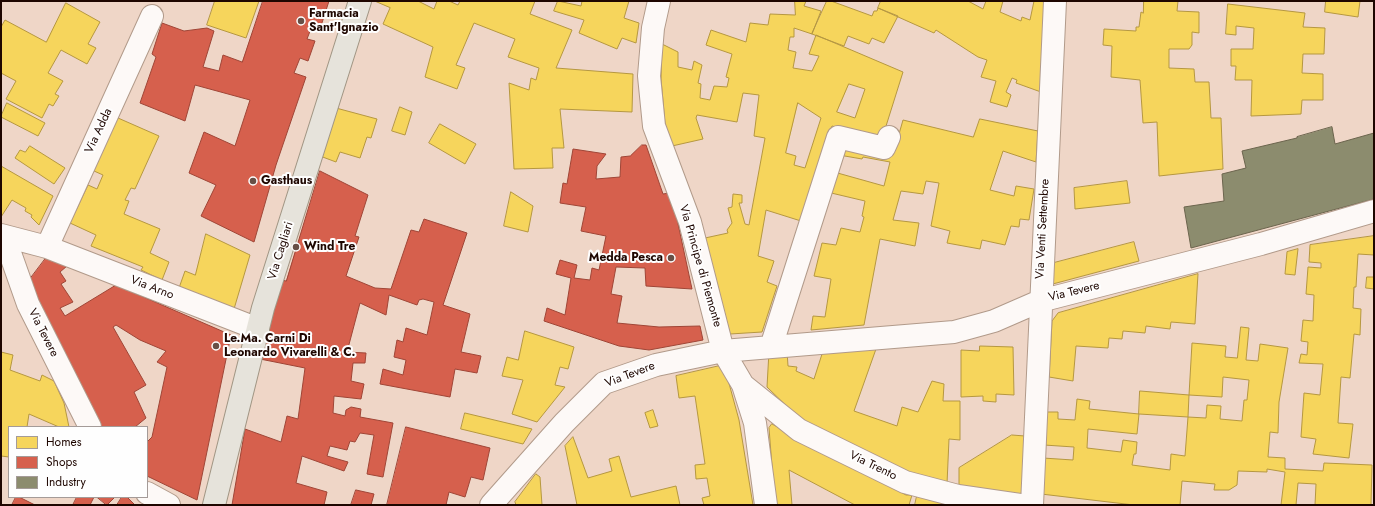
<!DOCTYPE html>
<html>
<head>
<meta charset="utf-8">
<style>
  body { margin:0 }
  #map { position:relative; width:1375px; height:506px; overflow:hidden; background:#efd6c7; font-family:Jost,sans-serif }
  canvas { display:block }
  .frame { position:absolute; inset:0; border:2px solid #1e0600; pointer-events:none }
  .legend { position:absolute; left:8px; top:426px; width:140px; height:72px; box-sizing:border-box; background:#fefefe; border:1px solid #a49b98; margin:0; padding:5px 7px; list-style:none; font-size:12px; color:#1e0600 }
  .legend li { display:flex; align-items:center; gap:8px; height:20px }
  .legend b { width:20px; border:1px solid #a49b98 }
</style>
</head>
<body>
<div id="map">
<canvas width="1375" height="506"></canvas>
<div class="frame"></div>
<ul class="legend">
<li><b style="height:11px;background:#f6d55c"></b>Homes</li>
<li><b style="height:11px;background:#d6604d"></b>Shops</li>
<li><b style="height:11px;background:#8c8c6e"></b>Industry</li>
</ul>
</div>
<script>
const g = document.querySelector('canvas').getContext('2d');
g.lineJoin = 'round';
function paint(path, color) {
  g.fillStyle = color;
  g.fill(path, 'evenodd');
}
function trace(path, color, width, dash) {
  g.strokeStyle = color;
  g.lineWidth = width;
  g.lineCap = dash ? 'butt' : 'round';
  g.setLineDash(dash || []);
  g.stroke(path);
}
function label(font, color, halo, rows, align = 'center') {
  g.font = font + ' Jost,sans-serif';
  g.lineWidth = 4;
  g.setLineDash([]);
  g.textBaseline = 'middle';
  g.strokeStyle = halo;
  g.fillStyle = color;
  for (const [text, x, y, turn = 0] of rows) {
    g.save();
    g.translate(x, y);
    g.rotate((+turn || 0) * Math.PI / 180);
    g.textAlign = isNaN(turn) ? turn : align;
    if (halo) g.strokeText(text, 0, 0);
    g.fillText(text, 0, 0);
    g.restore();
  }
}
const homes = new Path2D(`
  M215,1H259L246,38L207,25Z
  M375,1H418L434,9L437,1H449L458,5L460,1H535L530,14L572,30L556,68L633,74L632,112L560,109L564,148H552L553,168L514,169L509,83L529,90L531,78L536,80L539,68L508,57L515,39L474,23L456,65L465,68L457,89L425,77L433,47L383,24L390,8Z
  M558,1L581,6L582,1H629L624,18L639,23L636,43L622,38L617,49L579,33L584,20L554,11Z
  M795,1H806L804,6L821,11L812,34L794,28V37H790L788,50L796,52L793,68L812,71L819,56L809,54L816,35L903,72L881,142L832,126L801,221L766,210L758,256L774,261L767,282L777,286L762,332L730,334L705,238L728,233L727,230L732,223L728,208L732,207L733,194L742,195V203H739L745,224L749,225L765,138L754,136L759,95L743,93L737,122L697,115L696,118L703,139L672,146L665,124L661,79L662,44L678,52V67L692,70L694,61L702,65L698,83L701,84L700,98L710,100L714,86L727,87L729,78L726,77L732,54L706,45L711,30L746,42L750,23L768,25L770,14L795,15ZM849,84L865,89L855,118L837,112ZM798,103L821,118L805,168L794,165L796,156L786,153Z
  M827,1H831L872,16L874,11H877L878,8L898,16L884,43L872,38L869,44L848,36L844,46L812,34Z
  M881,1H968L983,9L986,1H1003L1000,12L1021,21L1022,17L1030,20L1034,1H1044L1041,92L1016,83L1017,80L1012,78L1006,92L1011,95L1007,107L990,102L996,81L981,77L987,60L978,57L936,30L934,33L878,8Z
  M1144,1H1178L1177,11L1199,12V33L1192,32V45L1189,49H1169V68L1194,69L1195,82H1209L1211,118H1221L1223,169L1159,176L1157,122L1143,123L1140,80L1111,77L1112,46L1103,45L1104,29L1136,31V27H1139L1141,12L1143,13Z
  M1326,1H1360L1358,17L1325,12Z
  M66,3L100,22L88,44L96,48L87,64L61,50L48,73L63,81L55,94L59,96L53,106L49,104L42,118L6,99L16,81L1,73V27L5,20L46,42Z
  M1228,4L1305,13L1303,27L1325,28L1324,54H1303L1302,73L1323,74V100H1302L1301,114L1251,116L1252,80H1235L1236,66H1231V49H1253L1254,28L1236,26V35L1226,34Z
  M7,103L45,123L38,136L1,117Z
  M400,107L412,112L405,135L392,131Z
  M336,108L377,119L371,138L367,137L360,158L340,152L336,162L320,156Z
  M118,118L159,136L135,189L131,188L125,200L129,201L124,214L160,229L150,253L169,262L162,280L141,270L143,267L91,246L96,235L70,223L88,185L97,189L103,175L94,171Z
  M980,119L1038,131L1036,162L1003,151L990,190L1014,196L1016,186L1034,189L1029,220L1020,219L1019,227L1011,226L1005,245L982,240L980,249L947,243L950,231L931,226L939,183L926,181L923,194L901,191L893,220L919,223L915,246L880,239L864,325L811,330L813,316L825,317L831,279L814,276L822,243L836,245L841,228L860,232L864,217L862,216L865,201L827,192L834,172L884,186L890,162L863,157L862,159L839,155L849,146L893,155L903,120L973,137Z
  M440,124L476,144L465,164L429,143Z
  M30,146L65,168L54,184L15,158L20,150L25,152Z
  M1,166L53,196L39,225L31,217L32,215L25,211L26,208L12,200L1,217Z
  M1127,181L1130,203L1075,209L1074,188Z
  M511,192L533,206L528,232L504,226Z
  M206,234L250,255L234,309L179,288L185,271L195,275Z
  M1374,236V255L1358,254L1356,287H1354L1353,308L1361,309L1360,335L1354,334L1350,378L1341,377L1338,423L1353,424L1349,458L1313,454L1316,439L1301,437L1304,393L1320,395L1323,364L1299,363L1301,354L1307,355L1308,342L1301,341L1303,320L1313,321L1314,295L1306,294L1308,267L1321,268V263L1309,262L1310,245Z
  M1134,242L1139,261L1049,285L1050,264Z
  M1298,249L1295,275L1285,274L1287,252Z
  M1198,274L1195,324L1171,322L1170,329L1146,326L1145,333L1123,331L1122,339L1109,338L1108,348L1076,346L1073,381L1049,377L1052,321L1058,313Z
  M1367,277H1374V289L1366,288Z
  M1241,327L1249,328L1246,360L1258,361L1260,344L1288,348L1279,402L1278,433L1270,432L1268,457L1285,458V469L1323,471L1324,463L1372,465L1371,505H1315L1316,484L1298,483L1296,505H1281L1285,472L1267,469V472L1238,471L1237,485L1229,490H1214L1215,484L1182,481L1180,505H1134L1041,494L1043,458L1073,460L1074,447L1044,445L1045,412H1058V419L1075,420L1077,399L1090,401L1089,409L1139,414L1137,434L1088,429L1087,448L1121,452L1123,440L1137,442L1136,454H1134L1132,465L1170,470L1171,454L1185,456L1188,417L1206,418L1207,405L1221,406L1220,419L1242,421L1244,400H1247L1249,380L1223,377L1222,397L1189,395L1192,343L1226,346L1225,357L1237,358Z
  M525,331L574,347L568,369L560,367L555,385L565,387L537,422L512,414L523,380L502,376L507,357L518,360Z
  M980,346L1013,347L1014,395L996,394V402L983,401V396L961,397V350L979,351Z
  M876,349L854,411L897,426L902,407L918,412L932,381L944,384L943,401H960V440L949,439L947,484L916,476L801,420L767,387L769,351H787L788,366L797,367L796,371L814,379L823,351Z
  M1,352L13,355L10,370L40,381L42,375L54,381L64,403L69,427H59L29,414L27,427H9V457L1,456Z
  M724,365L739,420L753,505H704L702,498L710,496L707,478L696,479L695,465L705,464L695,396L679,398L676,376Z
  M1140,391L1189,395L1188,417L1139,414Z
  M653,410L658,426L650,428L645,413Z
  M465,413L532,429L523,444L461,429Z
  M772,424L906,495H912L909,505H855L789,470L792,505H775L769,428Z
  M1012,435L1025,436L1023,495L959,488V468Z
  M573,437L588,478L612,471L609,459L619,456L631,497L676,486L680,505H577L565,446Z
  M536,474L540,477L542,505H516L515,502Z
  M917,496L951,505H915Z`);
paint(homes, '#f6d55c');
trace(homes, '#b59740', 1);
const shops = new Path2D(`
  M263,1H329L320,29L312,26L307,39L315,41L308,61L300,58L294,73L306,77L276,165L254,242L201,216L216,185L189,173L204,132L235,146L250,100L195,85L185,121L140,103L156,57L152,54L162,23L184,31L207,28L214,31L203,67L219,71L223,55L242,62Z
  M642,145H646L663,194L669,193L677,219L692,289L646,286L645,268L616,267L611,294L622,296L617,323L659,327L700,326L703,340L649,350L619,346L544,321L547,308L565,315L571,278L556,274L560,260L577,265L574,278L590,280L592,268L599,270L606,236L581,231L586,207L560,203L563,183L567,184L573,149L606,154L597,166L596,179L620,177L621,157L630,156Z
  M320,171L368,195L355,236L359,237L346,276L375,288L391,289L411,230L419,232L424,219L467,233L443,305L470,314L461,352L481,356L477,373L455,369L450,397L380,384L383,369L403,375L406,360L394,357L397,340L403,342L406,328L427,335L434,302L423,299L419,300L417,305L389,295L386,315L360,303L347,352L366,353L365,363H353L351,381L364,384L361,399L334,396L333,413L345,416L346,410L351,407L361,409L360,417L393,423L383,477L367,474L374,435L360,433L355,442L350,441L347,450L330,446L327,456L348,462L344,471L302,456L296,483L327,492L324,505H232L245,429L281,442L287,416L298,419L305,368L260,359L282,280L286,281Z
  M46,258L67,266L60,272L66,281L61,284L73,302L60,308L65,316L116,285L231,335L197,500L147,476V442L152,437L167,367L157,362L166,351L140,340L116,325L113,327L146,385L134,392L146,418L135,427H99L43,318L30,279Z
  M406,427L490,448L483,480L471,477L465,497L449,492L446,505H387Z
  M356,490L374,494L371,505H351Z
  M16,497H19L35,505H12Z
  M77,497H94L90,505H73Z
  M97,497H115L107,505Z
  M122,497H127L135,505H117Z`);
paint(shops, '#d6604d');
trace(shops, '#9f4536', 1);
const industry = new Path2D(`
  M1332,127L1335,144L1374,133V199L1191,248L1184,207L1224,201L1222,174L1246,168L1242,151L1297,138V137Z`);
paint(industry, '#8c8c6e');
trace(industry, '#6b644d', 1);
const minor = new Path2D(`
  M659,1L653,28L649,76L654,126L690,222L723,351L743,385L755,423L766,505
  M1,235L47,247L258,329
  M4,236L28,304L90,427
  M47,247L152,16
  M771,347L838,137L884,148L889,137
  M743,385L799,430L905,482L958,496L1020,505
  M147,493L169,505
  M491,505L564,423L604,383L656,365L723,351L954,332L994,321L1040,301L1261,244L1374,211
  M1032,505L1055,1`);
const major = new Path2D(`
  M214,505L263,308L360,1`);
trace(minor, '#b19a8a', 24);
trace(major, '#a19684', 24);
trace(minor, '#fdf9f7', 22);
trace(major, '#e6e3db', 22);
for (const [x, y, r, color] of [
  [301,21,4,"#674f46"],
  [253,181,4,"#674f46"],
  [296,247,4,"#674f46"],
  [671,258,4,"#674f46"],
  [216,346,4,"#674f46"]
]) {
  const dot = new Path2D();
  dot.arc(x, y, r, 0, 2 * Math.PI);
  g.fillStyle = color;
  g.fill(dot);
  trace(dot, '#fefefe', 1.5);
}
label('bold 12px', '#1e0600', '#fefefe', [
  ["Farmacia",309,14],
  ["Sant'Ignazio",309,28],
  ["Gasthaus",261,181],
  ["Wind Tre",304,247],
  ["Medda Pesca",663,258,"right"],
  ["Le.Ma. Carni Di",224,339],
  ["Leonardo Vivarelli & C.",224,353]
], 'left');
label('12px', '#1e0600', '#fefefe', [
  ["Via Adda",99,131,-65],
  ["Via Venti Settembre",1043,229,-87],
  ["Via Cagliari",281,251,-73],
  ["Via Principe di Piemonte",700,266,74],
  ["Via Arno",152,288,21],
  ["Via Tevere",1074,292,-14],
  ["Via Tevere",43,333,63],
  ["Via Tevere",630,375,-21],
  ["Via Trento",873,466,26]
]);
</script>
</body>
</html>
